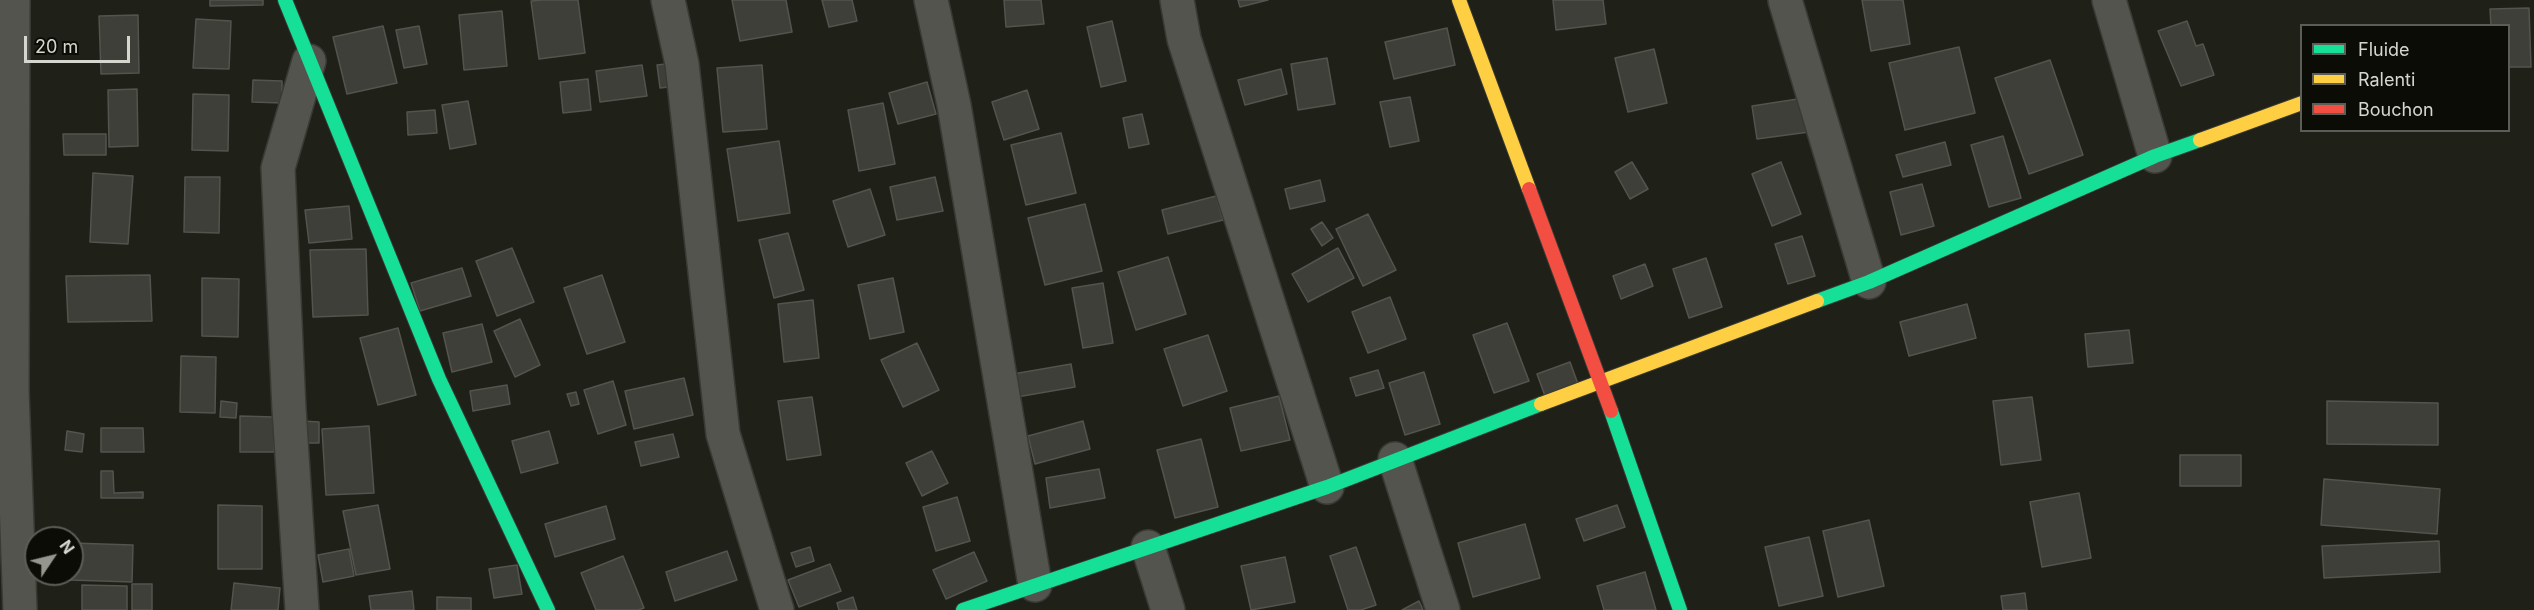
<!DOCTYPE html>
<html>
<head>
<meta charset="utf-8">
<style>
  body { margin:0 }
  #map { position:relative; width:2534px; height:610px; overflow:hidden; background:#1f2018; font-family:Inter,sans-serif }
  canvas { display:block }
  .legend { position:absolute; left:2300px; top:24px; width:210px; height:108px; box-sizing:border-box; background:#0b0c06; border:2px solid #5c5d56; margin:0; padding:8px 10px; list-style:none; font-size:18px; color:#d5d7ce }
  .legend li { display:flex; align-items:center; gap:12px; height:30px }
  .legend b { width:30px; border:2px solid #5c5d56 }
  .north { position:absolute; left:24px; top:526px; width:60px; height:60px; box-sizing:border-box; background:#0b0c06; border:2px solid #5c5d56; border-radius:50%; rotate:55deg; font-size:16px; font-weight:700; line-height:24px; text-align:center; color:#d5d7ce }
  .north::after { content:''; display:block; margin:auto; width:21px; height:27px; background:#95978e; clip-path:polygon(50% 0,100% 100%,50% 72%,0 100%) }
  .scale { position:absolute; left:24px; top:36px; width:106px; height:27px; box-sizing:border-box; border:3px solid #d5d7ce; border-top:0; padding-left:8px; font-size:18px; line-height:21px; white-space:nowrap; color:#d5d7ce; -webkit-text-stroke:4px #0b0c06; paint-order:stroke }
</style>
</head>
<body>
<div id="map">
<canvas width="2534" height="610"></canvas>
<ul class="legend">
<li><b style="height:8px;background:#16e098"></b>Fluide</li>
<li><b style="height:8px;background:#ffcf43"></b>Ralenti</li>
<li><b style="height:8px;background:#f24e42"></b>Bouchon</li>
</ul>
<div class="north">N</div>
<div class="scale">20 m</div>
</div>
<script>
const g = document.querySelector('canvas').getContext('2d');
g.lineJoin = 'round';
function paint(path, color) {
  g.fillStyle = color;
  g.fill(path, 'evenodd');
}
function trace(path, color, width, dash) {
  g.strokeStyle = color;
  g.lineWidth = width;
  g.lineCap = dash ? 'butt' : 'round';
  g.setLineDash(dash || []);
  g.stroke(path);
}
const building = new Path2D(`
  M210,0H263V5L210,6Z
  M542,0H578L585,53L539,59L531,1Z
  M732,0H786L792,32L740,41Z
  M822,0H852L857,21L829,27Z
  M1004,0H1041L1044,24L1006,27Z
  M1238,0H1268L1240,7Z
  M1553,0H1603L1606,24L1556,30Z
  M1862,0H1903L1910,44L1871,51Z
  M2529,8L2531,67H2508V26H2491L2490,9Z
  M502,11L507,66L464,70L459,15Z
  M138,15L139,73L101,74L99,16Z
  M196,19L231,21L229,69L193,68Z
  M1112,21L1126,81L1101,87L1087,27Z
  M2187,21L2196,46L2203,44L2214,75L2181,86L2158,31Z
  M383,26L397,83L347,94L333,37Z
  M419,26L427,64L404,68L396,30Z
  M1447,28L1455,65L1394,79L1385,42Z
  M1959,47L1975,113L1905,130L1889,63Z
  M1654,49L1667,103L1628,112L1615,58Z
  M1327,58L1335,104L1298,110L1291,64Z
  M2050,60L2083,155L2029,174L1995,78Z
  M674,63L677,86L660,88L657,65Z
  M642,65L647,96L600,102L596,71Z
  M762,65L767,129L723,132L717,68Z
  M1281,69L1287,94L1245,105L1238,80Z
  M588,79L591,110L563,113L560,82Z
  M253,80L282,81V103L252,102Z
  M927,82L936,114L898,124L889,93Z
  M137,89L138,146L109,147L108,90Z
  M1027,90L1039,129L1004,140L992,102Z
  M193,94L229,95L228,151L192,150Z
  M1410,97L1419,141L1390,147L1380,102Z
  M1804,98L1809,132L1757,139L1752,106Z
  M468,101L476,144L450,149L442,105Z
  M883,103L895,164L859,171L848,110Z
  M435,110L437,133L408,135L407,112Z
  M1142,114L1149,144L1129,148L1123,118Z
  M1061,133L1076,193L1026,205L1011,145Z
  M63,134H106V155H64Z
  M2003,136L2021,198L1989,207L1971,145Z
  M779,141L790,213L738,221L727,149Z
  M1945,142L1951,165L1903,177L1896,155Z
  M1632,162L1648,189L1630,199L1615,172Z
  M1781,162L1801,214L1772,226L1752,174Z
  M93,173L133,176L128,244L90,242Z
  M185,177H220L219,233L184,232Z
  M935,177L943,211L897,220L890,187Z
  M1320,180L1325,201L1290,209L1285,189Z
  M1922,184L1934,226L1901,235L1890,192Z
  M870,189L885,235L848,247L833,201Z
  M1216,196L1223,220L1168,234L1162,210Z
  M1085,204L1102,271L1045,285L1028,218Z
  M349,206L352,239L309,243L305,210Z
  M1368,214L1396,270L1363,286L1336,229Z
  M1322,222L1333,238L1322,246L1311,229Z
  M788,233L804,290L774,298L759,240Z
  M1802,236L1815,276L1788,284L1775,244Z
  M512,248L534,302L497,316L476,261Z
  M1338,248L1354,278L1308,302L1292,274Z
  M366,249L368,315L313,317L310,250Z
  M1168,257L1186,314L1136,330L1118,272Z
  M1706,258L1722,307L1689,318L1673,269Z
  M1645,264L1653,286L1621,299L1613,276Z
  M462,268L471,296L420,311L411,283Z
  M150,275L152,321L68,322L66,276Z
  M602,275L625,342L587,354L564,288Z
  M202,278L239,279L238,337L202,336Z
  M893,278L904,332L870,339L858,285Z
  M1103,283L1113,343L1083,348L1072,288Z
  M1390,297L1406,339L1368,353L1352,312Z
  M813,300L819,358L784,362L778,304Z
  M1967,304L1976,338L1909,356L1900,322Z
  M520,319L540,365L515,377L494,331Z
  M1507,323L1529,381L1494,393L1473,335Z
  M482,324L492,362L452,372L443,333Z
  M398,328L416,395L378,405L360,338Z
  M2129,330L2133,363L2088,367L2085,334Z
  M1208,335L1227,391L1183,406L1164,349Z
  M917,343L939,390L903,407L881,360Z
  M181,356L216,357L215,413L180,412Z
  M1570,362L1578,384L1545,396L1537,374Z
  M1071,364L1075,387L1017,397L1013,374Z
  M1378,370L1384,388L1356,396L1350,378Z
  M1424,372L1440,424L1405,435L1389,383Z
  M684,378L693,415L634,429L625,391Z
  M613,381L626,425L598,434L584,390Z
  M507,385L510,404L473,411L470,391Z
  M576,392L579,404L571,406L567,394Z
  M1279,396L1290,440L1241,451L1230,408Z
  M812,397L821,455L787,460L778,401Z
  M2032,397L2041,460L2001,465L1993,401Z
  M221,401L237,403L236,418L220,417Z
  M2327,401L2438,403V445L2327,444Z
  M240,416L274,417V452H240Z
  M303,421L319,422V443H303Z
  M1083,421L1090,449L1035,464L1028,436Z
  M369,426L374,493L326,495L322,429Z
  M101,428H143L144,452H101Z
  M67,431L84,434L82,452L65,450Z
  M549,431L558,463L521,473L512,441Z
  M673,434L679,457L641,466L635,442Z
  M1201,439L1218,507L1175,518L1157,450Z
  M932,451L948,483L922,496L906,463Z
  M2180,455H2241V486H2180Z
  M1099,469L1105,498L1050,508L1046,478Z
  M101,471H113L114,493L143,492V498H101Z
  M2324,479L2440,489L2437,534L2321,525Z
  M2079,493L2091,558L2042,567L2030,502Z
  M957,497L970,541L936,551L923,507Z
  M218,505L262,506V569H218Z
  M378,505L390,569L356,575L343,511Z
  M1617,505L1625,527L1584,541L1576,519Z
  M606,506L615,539L555,557L545,524Z
  M1869,520L1884,586L1838,597L1823,531Z
  M1525,524L1540,578L1473,597L1458,543Z
  M1809,537L1823,596L1779,606L1765,547Z
  M2439,541L2440,572L2324,578L2322,546Z
  M72,543L133,545L132,582L70,580V574H72Z
  M810,547L814,561L796,567L791,553Z
  M1356,547L1376,605L1361,610H1348L1330,556Z
  M349,549L354,576L323,582L318,555Z
  M727,551L737,580L675,601L666,572Z
  M974,552L987,581L946,599L933,570Z
  M623,556L644,608L638,610H596L581,573Z
  M1285,557L1295,602L1251,610L1241,566Z
  M830,564L841,591L799,607L788,580Z
  M517,565L522,594L494,598L489,569Z
  M1645,572L1656,610H1604L1597,586Z
  M234,583L280,588L278,610H231Z
  M132,584H152V610H132Z
  M82,585L127,586V610H82Z
  M412,591L414,610H371L369,596Z
  M2025,593L2027,610H2003L2001,596Z
  M437,597L471,598V610H437Z
  M853,597L857,610H839L837,603Z
  M1419,601L1423,610H1402Z`);
paint(building, '#3e3f38');
trace(building, '#53544d', 1.5);
const street = new Path2D(`
  M13,0L12,391L20,610
  M668,0L682,64L723,434L777,610
  M931,0L954,105L1035,585
  M1177,0L1184,39L1327,487
  M1785,0L1869,282
  M2109,0L2155,156
  M1395,459L1443,610
  M1148,547L1168,610
  M302,610L289,409L278,168L309,61`);
const fast = new Path2D(`
  M285,0L439,379L548,610
  M1817,301L1869,282L2155,156L2200,140
  M1611,411L1680,610
  M963,610L1327,487L1541,404`);
const slow = new Path2D(`
  M1459,0L1529,189
  M2200,140L2302,103
  M1541,404L1817,301`);
const jam = new Path2D(`
  M1529,189L1611,411`);
trace(street, '#393a34', 36);
trace(fast, '#393a34', 16);
trace(slow, '#393a34', 16);
trace(jam, '#393a34', 16);
trace(street, '#53544e', 33);
trace(fast, '#16e098', 14);
trace(slow, '#ffcf43', 14);
trace(jam, '#f24e42', 14);
</script>
</body>
</html>
